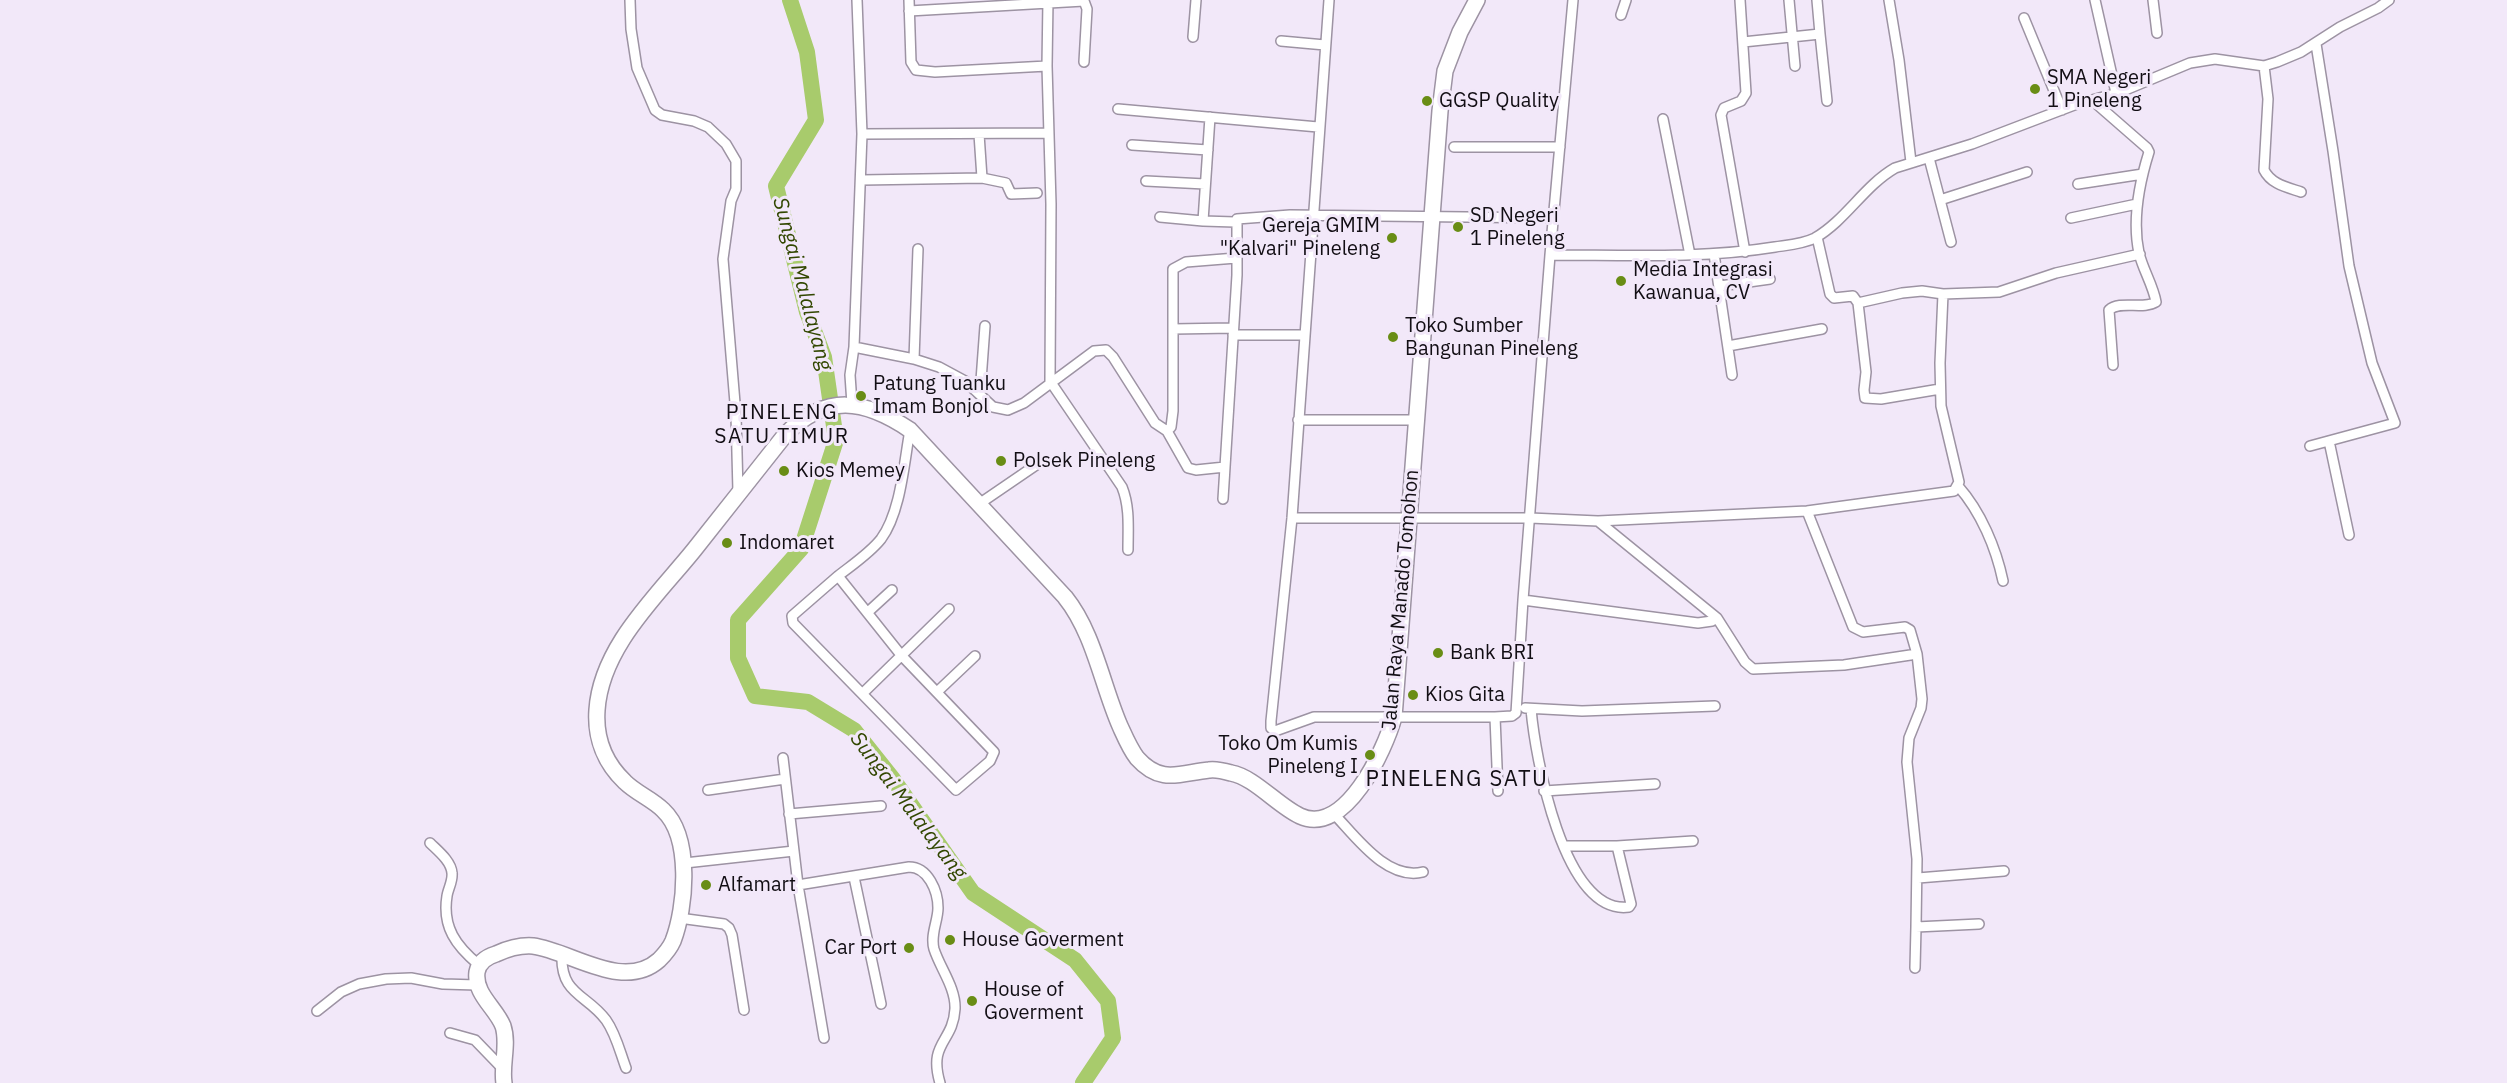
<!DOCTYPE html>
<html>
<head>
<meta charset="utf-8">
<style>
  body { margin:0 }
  canvas { display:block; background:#f2e8f9 }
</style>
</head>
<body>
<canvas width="2507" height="1083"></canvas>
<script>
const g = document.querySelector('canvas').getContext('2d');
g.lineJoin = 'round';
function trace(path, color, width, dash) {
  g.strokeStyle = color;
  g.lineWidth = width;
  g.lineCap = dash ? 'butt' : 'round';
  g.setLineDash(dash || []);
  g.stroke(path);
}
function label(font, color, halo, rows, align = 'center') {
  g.font = font + ' "IBM Plex Sans",sans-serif';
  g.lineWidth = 6;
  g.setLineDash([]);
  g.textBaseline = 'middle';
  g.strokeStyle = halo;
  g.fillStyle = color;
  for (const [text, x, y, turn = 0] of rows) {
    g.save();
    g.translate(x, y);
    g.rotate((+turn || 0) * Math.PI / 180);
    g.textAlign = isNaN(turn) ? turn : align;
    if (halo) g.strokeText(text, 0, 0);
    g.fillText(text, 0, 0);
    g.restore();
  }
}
trace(new Path2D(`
  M790,0L807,52L816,120L776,186L807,312L824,357L836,440L801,549L738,620V658L755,696L808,702L854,730L893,779L973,893L1075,960L1108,1001L1113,1038L1083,1083`), '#a8cb6c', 16);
const minor = new Path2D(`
  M630,0L631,29L637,68L655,110L662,115L694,121L708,127L726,144L736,161V189L731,201L723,259L736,415L738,492
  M909,0L911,62L916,70L935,72L1047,66
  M1048,0L1047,66L1051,204L1050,381L1122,487C1130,507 1128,528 1128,550
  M1329,0L1292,518L1271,721V728L1275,731L1314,717H1495L1512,716L1516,713L1523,600L1550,255L1573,0
  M1740,0L1746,93L1741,101L1724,108L1721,115L1745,252
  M1789,0L1795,66
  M1817,0L1820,34
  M1889,0L1899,60L1911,162
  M2095,0L2116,93
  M2153,0L2157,33
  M909,11L1084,1L1087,9L1084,62
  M1621,15L1626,0
  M2024,18L2062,110
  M1193,37L1196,0
  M1281,41L1325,45
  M1743,42L1820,34L1827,101
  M2264,66L2268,99L2264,170C2271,184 2286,187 2301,192
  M2092,100L2147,148L2149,152C2139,184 2132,220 2139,253C2143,270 2153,285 2156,302C2143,310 2120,300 2109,310L2113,365
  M1118,109L1318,127
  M1663,119L1690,255
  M862,134L1048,133
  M979,134L982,178
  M1132,145L1208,150
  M1454,147H1560
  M1929,158L1951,242
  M862,180L982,178L1006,183L1011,194L1037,193
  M1146,181L1205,184
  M2078,184L2143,174
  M1940,200L2027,172
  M1160,217L1203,221L1210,117
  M2071,218L2137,204
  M1203,221L1235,222
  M1714,254L1732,375
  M1550,255C1625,255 1701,259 1775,247C1788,245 1803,244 1815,238C1846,220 1864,186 1895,168L1972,144L2077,104L2118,93L2190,63L2215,59L2264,66L2277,62L2301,52L2340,27L2378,8L2389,0
  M1720,286L1770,279
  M1943,294L1999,292L2056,273L2140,254
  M1858,303L1866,372L1864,390L1865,398L1881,399L1940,389
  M1173,329L1233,328
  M1233,335H1305
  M1728,346L1822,329
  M854,347L914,359L939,367L965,381L993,407L1008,410L1024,403L1094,351L1106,350L1113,357L1155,423L1167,431L1171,427L1173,411V269L1186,262L1236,258
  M914,359L918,249
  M980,394L985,326
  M852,404L850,375L854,347L862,134L857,0
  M1298,420H1417
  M1167,431L1188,468L1196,470L1225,467
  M2329,441L2349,535
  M2310,446L2395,423L2372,363L2349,266L2333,151L2316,44
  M1958,486C1981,512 1996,548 2003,581
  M1223,499L1237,275V219L1290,215L1554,218
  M979,504L1039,463
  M1807,511L1853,627L1863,632L1905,627L1910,630L1917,654L1922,699L1921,708L1909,738L1907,762L1917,859L1916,927L1979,924
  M1292,518H1530L1598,521L1807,511L1954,491L1959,482L1941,406L1940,363L1943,294L1922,291L1902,293L1858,303L1853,296L1834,298L1830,294L1817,237
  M838,576L792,616L793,623L956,790L990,761L994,752L901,655L838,576C852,565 870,553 881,539C901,512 904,462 910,430
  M1523,600L1698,623L1712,621L1717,618L1598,521
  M868,612L892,590
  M1717,618L1745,662L1753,669L1844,665L1917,654
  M937,692L975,656
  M863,693L949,609
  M1525,708L1582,711L1715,706
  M1531,709C1535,755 1563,916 1629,907L1631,904L1617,846
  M1495,717L1498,791
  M783,758L798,885L824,1038
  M708,790L785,779
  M1544,791L1655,784
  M789,814L881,806
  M1334,814C1356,837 1387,881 1423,872
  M430,843C438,851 451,861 452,873C453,881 448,889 447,896C442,927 456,946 479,965
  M1565,846H1617L1693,841
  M685,863L794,851
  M854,877L881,1004
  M1918,878L2004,871
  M798,885L909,867C928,867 938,891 938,908C938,921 930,935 934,949C940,968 956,988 955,1009C953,1043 928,1042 940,1083
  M679,918L724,924L729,928L732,935L744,1010
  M562,954C560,995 587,994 606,1020C616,1034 620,1052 626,1068
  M1915,968L1916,927
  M317,1011L341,992L359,984L386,979L411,978L443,984L477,985
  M450,1033L475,1040L504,1070`);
const trunk = new Path2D(`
  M504,1083C501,1065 509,1044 503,1026C496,1008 474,994 477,972C479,962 486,957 496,954C507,949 520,945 533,946C571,951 623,992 659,960C664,955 670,948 673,941C686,907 692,837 663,810C652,799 636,793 625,782C605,763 595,738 597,710C601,647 657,596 694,550C724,512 755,473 785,435C826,393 864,399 910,430L1065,597C1094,633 1102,685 1120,726C1125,737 1130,749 1137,758C1161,785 1180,773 1209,770C1216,769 1224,771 1231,773C1254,777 1278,806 1300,816C1345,837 1385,750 1394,717L1440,111L1445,71L1460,32L1477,0`);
trace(minor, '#9d93a3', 12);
trace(trunk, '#9d93a3', 18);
trace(minor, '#fff', 9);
trace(trunk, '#fff', 15);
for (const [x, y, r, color] of [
  [2035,89,6,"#698d15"],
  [1427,101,6,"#698d15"],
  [1458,227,6,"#698d15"],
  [1392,238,6,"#698d15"],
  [1621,281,6,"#698d15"],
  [1393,337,6,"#698d15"],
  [861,396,6,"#698d15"],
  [1001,461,6,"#698d15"],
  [784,471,6,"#698d15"],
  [727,543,6,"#698d15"],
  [1438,653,6,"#698d15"],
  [1413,695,6,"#698d15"],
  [1370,755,6,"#698d15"],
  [706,885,6,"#698d15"],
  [950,940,6,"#698d15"],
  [909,948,6,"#698d15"],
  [972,1001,6,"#698d15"]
]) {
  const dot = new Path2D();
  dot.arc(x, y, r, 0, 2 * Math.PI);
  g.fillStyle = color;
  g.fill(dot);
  trace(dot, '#f2e8f9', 2);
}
label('20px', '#120e14', '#f2e8f9', [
  ["SMA Negeri",2047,78],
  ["1 Pineleng",2047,101],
  ["GGSP Quality",1439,101],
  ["SD Negeri",1470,216],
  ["1 Pineleng",1470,239],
  ["Gereja GMIM",1380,226,"right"],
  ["\"Kalvari\" Pineleng",1380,249,"right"],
  ["Media Integrasi",1633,270],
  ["Kawanua, CV",1633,293],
  ["Toko Sumber",1405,326],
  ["Bangunan Pineleng",1405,349],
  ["Patung Tuanku",873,384],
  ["Imam Bonjol",873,407],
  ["Polsek Pineleng",1013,461],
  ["Kios Memey",796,471],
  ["Indomaret",739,543],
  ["Bank BRI",1450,653],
  ["Kios Gita",1425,695],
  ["Toko Om Kumis",1358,744,"right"],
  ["Pineleng I",1358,767,"right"],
  ["Alfamart",718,885],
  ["House Goverment",962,940],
  ["Car Port",897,948,"right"],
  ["House of",984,990],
  ["Goverment",984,1013]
], 'left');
label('20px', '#120e14', '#f2e8f9', [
  ["Jalan Raya Manado Tomohon",1401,600,-85]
]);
label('italic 21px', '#324700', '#f2e8f9', [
  ["Sungai Malalayang",802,284,75],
  ["Sungai Malalayang",908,806,53]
]);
g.letterSpacing = '1.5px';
label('21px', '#120e14', '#f2e8f9', [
  ["PINELENG",782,413],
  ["SATU TIMUR",782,437]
]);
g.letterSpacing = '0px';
g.letterSpacing = '1.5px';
label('22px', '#120e14', '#f2e8f9', [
  ["PINELENG SATU",1457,780]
]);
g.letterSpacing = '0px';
</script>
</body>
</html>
